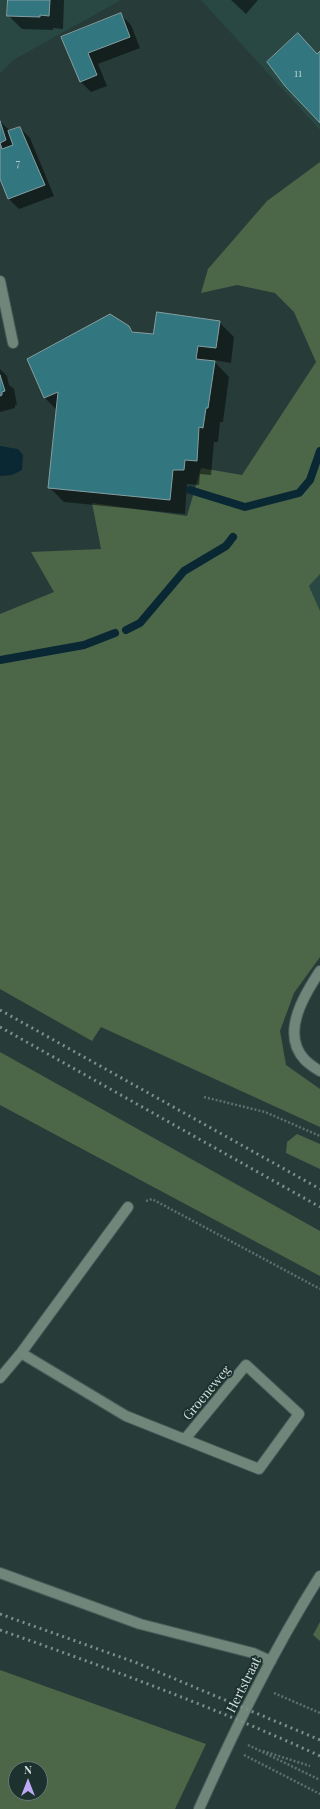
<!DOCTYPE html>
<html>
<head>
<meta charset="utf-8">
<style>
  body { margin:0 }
  #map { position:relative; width:320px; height:1809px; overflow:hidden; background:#273c39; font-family:"Playfair Display",serif }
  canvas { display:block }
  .north { position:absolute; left:8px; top:1761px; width:40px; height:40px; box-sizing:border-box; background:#1d322f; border:1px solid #677976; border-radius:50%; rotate:0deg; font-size:11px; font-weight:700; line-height:16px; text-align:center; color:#d7e3e1 }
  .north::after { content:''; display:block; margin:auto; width:14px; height:18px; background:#bea9f4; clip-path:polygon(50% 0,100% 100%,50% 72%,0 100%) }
</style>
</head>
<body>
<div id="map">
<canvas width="320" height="1809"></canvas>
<div class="north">N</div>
</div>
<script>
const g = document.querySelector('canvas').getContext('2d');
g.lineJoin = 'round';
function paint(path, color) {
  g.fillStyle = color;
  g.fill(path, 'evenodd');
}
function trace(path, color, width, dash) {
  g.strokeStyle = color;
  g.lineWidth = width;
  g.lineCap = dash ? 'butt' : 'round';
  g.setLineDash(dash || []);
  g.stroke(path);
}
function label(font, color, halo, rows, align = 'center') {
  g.font = font + ' "Playfair Display",serif';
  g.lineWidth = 4;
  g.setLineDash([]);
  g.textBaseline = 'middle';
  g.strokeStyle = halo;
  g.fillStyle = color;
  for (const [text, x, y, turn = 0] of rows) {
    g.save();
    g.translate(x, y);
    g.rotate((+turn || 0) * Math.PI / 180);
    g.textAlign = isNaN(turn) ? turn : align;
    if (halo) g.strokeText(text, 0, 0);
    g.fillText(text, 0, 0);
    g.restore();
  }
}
paint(new Path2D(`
  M0,0H121L15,59L0,73Z
  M201,0H320V130Z
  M320,574V611L309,586Z`), '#294743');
paint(new Path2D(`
  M320,162V574L309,586L320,611V957L294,993L280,1031L286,1065L320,1089V1127L101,1027L92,1041L0,989V614L54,592L31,552L101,549L92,503L187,516L201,468L242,475L316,362L294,312L275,293L237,285L201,293L208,269L267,201Z
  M0,1052L320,1231V1276L0,1105Z
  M297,1134L320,1144V1169L286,1153L287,1142Z
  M320,1622V1641L313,1635Z
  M0,1670L206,1744L175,1809H0ZM16,1769H40V1793H16Z`), '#4c6648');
paint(new Path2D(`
  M0,446L18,449L23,455L22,470L12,475L0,476Z`), '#0a2734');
paint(new Path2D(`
  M9,0H64L63,29L53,28V30L22,29L8,15Z
  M231,0H258L246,14Z
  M121,15L131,25L140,48L98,64L107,86L91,92L81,82L74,63Z
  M0,121L10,131L20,128L30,138L54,196L19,209L9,199L0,176Z
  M219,322L234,337L231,363L213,360L229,377L223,422H220L218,442H214L211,475L200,474L199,485L187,484L185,514L64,502L49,487L57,410L45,398L129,327L135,333L154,336Z
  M0,369L7,376L9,385L14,389L17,405H15V408L0,412Z`), '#0007');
trace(new Path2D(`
  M190,490L245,507L299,493L310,480L320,451
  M126,630L140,623L184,571L226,546L233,537
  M0,660L84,645L115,633`), '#0a2734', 8);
const building = new Path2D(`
  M8,0H50L49,16L40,15V17L7,16Z
  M121,13L130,37L88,53L97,75L80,82L61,37Z
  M298,33L317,54L320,51V123L285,86L267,62Z
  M0,121L6,140L0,143Z
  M20,127L45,185L8,199L0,179V143L2,149L13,145L8,131Z
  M157,312L220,321L216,348L198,346L196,359L215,361L208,408H206L203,428L199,427L197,461L185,460L184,470H173L170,500L48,488L58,392L44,398L27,359L110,314L129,326L132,332L153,334Z
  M0,375L5,391L2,392V395L0,396Z`);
paint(building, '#327680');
trace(building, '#869ea1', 1);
const minor = new Path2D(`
  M0,281L13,343
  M320,971C304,995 280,1034 305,1060C309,1064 315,1068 320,1071
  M21,1353L126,1416L259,1469L299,1414L246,1365L185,1439
  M0,1378L21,1353L128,1207
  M0,1573L140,1624L253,1653L271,1661
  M199,1809C235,1729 273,1650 320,1576`);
trace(minor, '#475a57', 12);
trace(new Path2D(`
  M204,1097L265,1112L320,1136
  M146,1201L152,1199L320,1289
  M274,1693L320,1713
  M248,1745L320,1780
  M263,1751L310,1766
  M244,1755L320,1794`), '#5e706e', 2.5, [2, 2]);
trace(minor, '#70867b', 10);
trace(new Path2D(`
  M0,1010L320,1189
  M0,1027L320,1207
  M0,1614L137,1663L320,1740
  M0,1630C108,1668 216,1708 320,1756`), '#7e8e8c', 3, [2, 4]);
label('11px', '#aec8c9', null, [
  ["11",298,74],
  ["7",18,164]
]);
label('13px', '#d7e3e1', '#1d322f', [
  ["Groeneweg",207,1393,-50],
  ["Hertstraat",244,1685,-63]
]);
</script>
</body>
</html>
